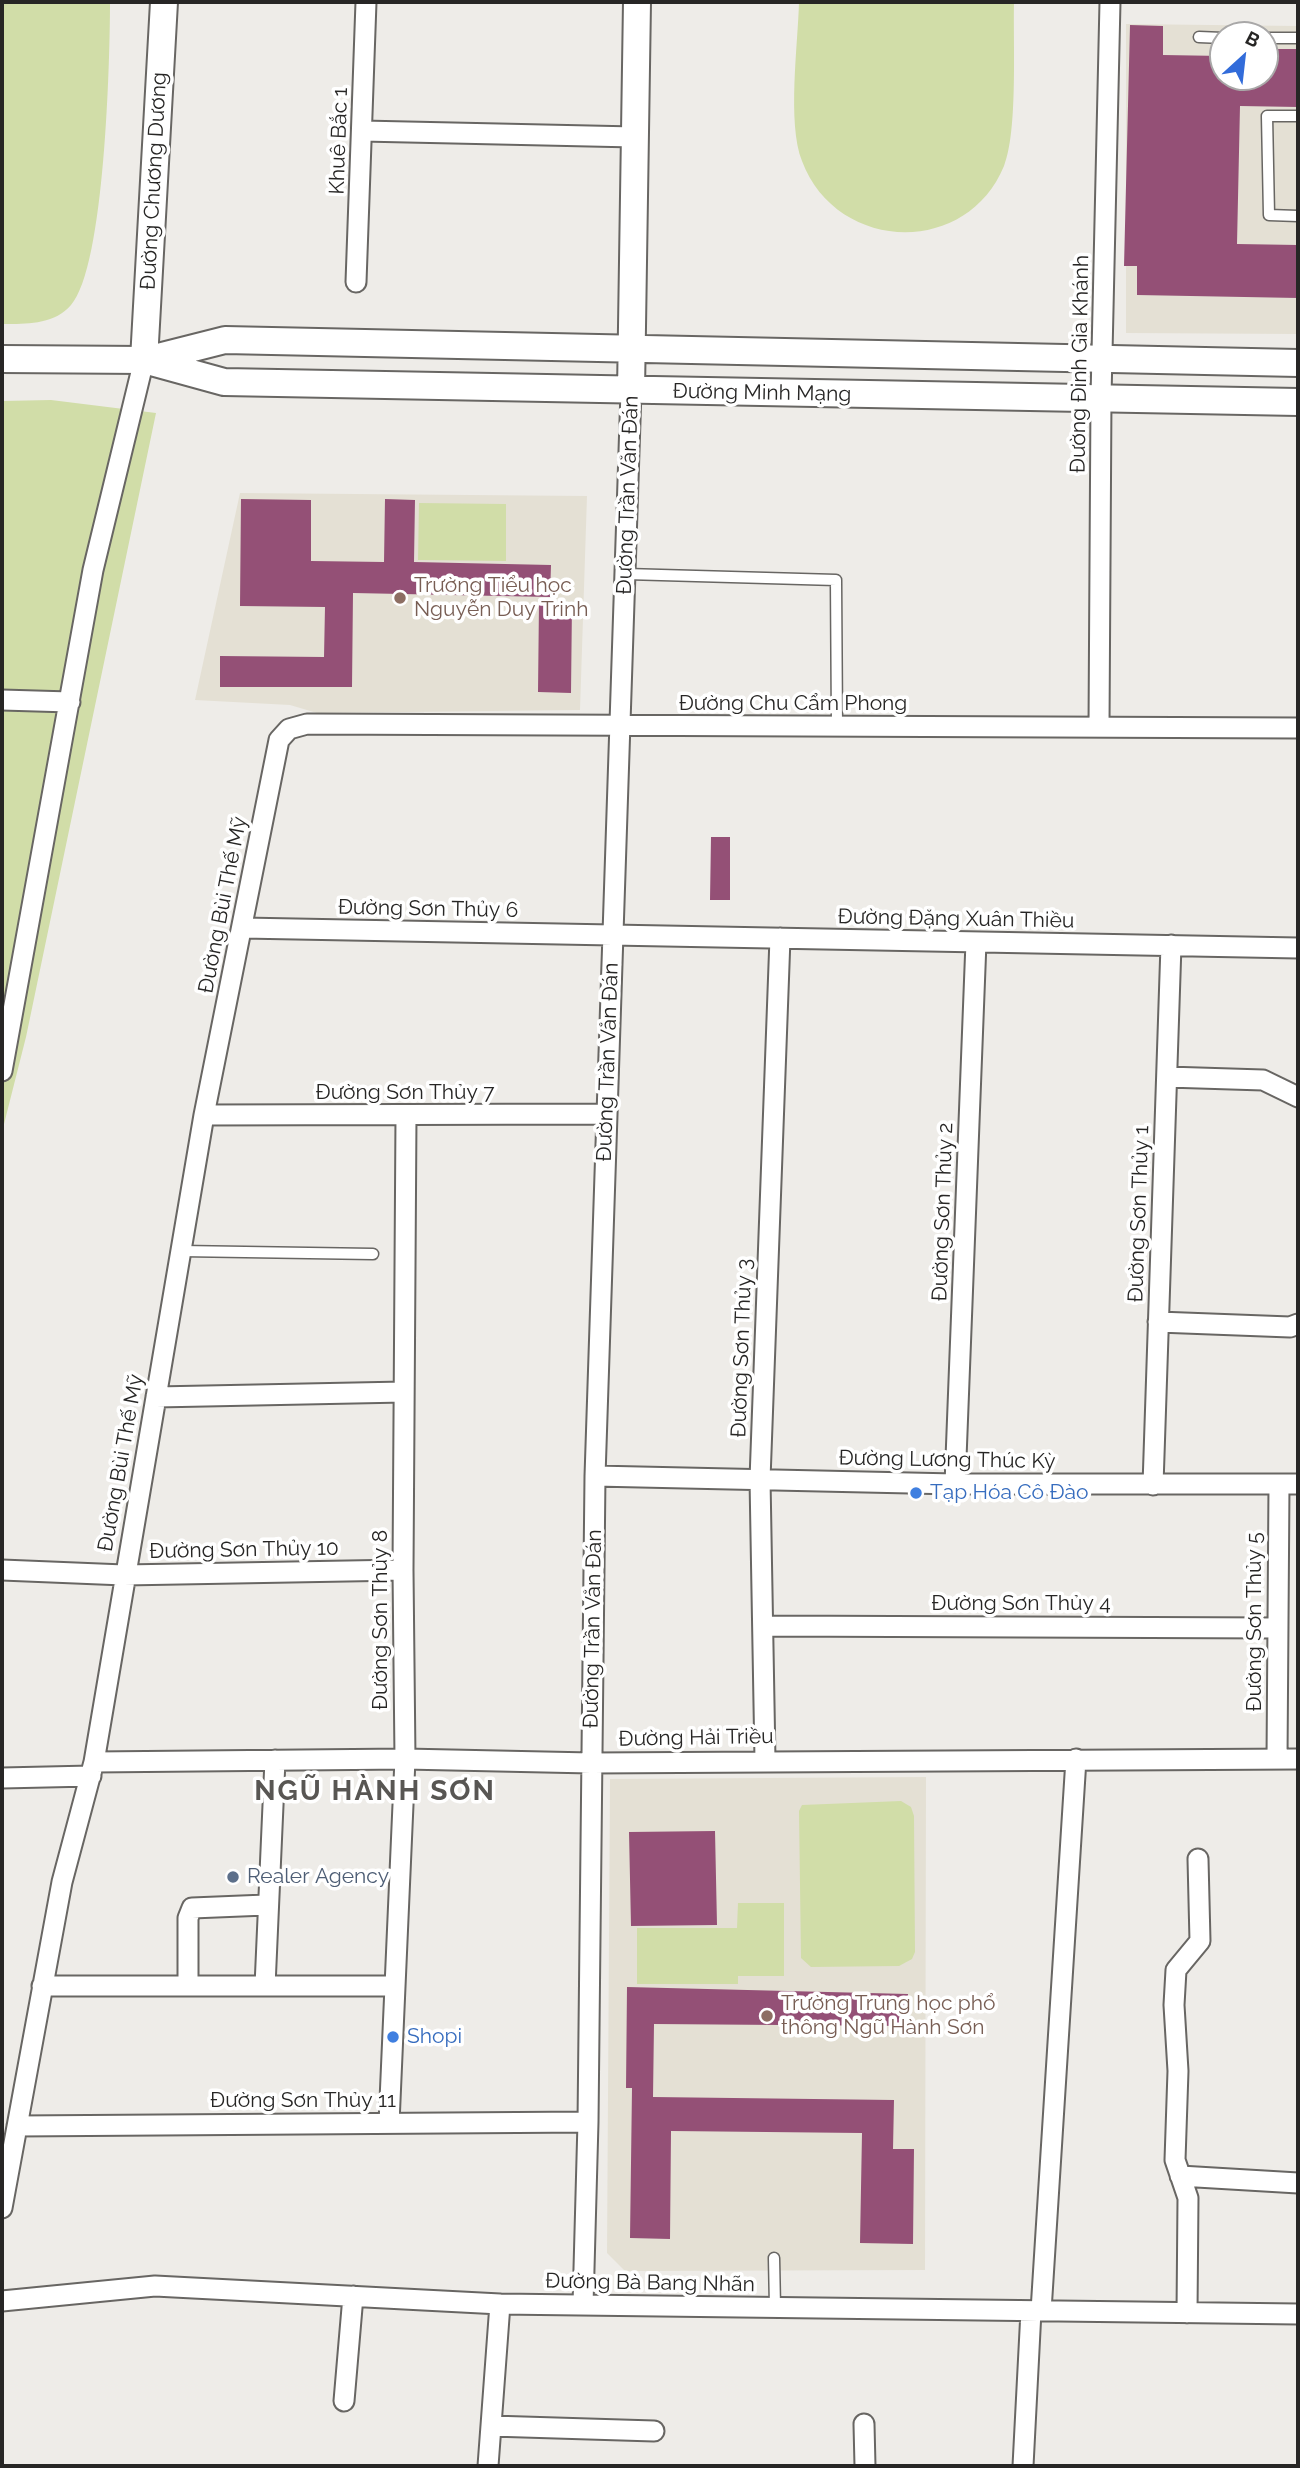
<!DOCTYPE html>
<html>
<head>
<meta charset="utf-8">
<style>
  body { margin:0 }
  #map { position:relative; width:1300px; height:2468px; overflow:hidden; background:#eeece8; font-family:Raleway,sans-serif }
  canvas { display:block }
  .frame { position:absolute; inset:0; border:4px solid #272625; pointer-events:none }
  .north { position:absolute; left:1209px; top:21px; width:70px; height:70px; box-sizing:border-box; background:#fff; border:2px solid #a9a8a8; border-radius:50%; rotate:27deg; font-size:19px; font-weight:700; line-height:28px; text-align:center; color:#272625 }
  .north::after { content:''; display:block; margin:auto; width:24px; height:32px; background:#326cda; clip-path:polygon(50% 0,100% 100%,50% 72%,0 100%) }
</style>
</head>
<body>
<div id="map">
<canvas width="1300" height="2468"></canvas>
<div class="frame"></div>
<div class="north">B</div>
</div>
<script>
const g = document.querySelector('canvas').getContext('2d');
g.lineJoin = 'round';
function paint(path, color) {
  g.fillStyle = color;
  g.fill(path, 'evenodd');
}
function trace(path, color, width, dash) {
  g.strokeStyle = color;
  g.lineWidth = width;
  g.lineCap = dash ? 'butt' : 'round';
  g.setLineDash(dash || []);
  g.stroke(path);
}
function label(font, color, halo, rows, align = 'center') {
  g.font = font + ' Raleway,sans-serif';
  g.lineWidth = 7;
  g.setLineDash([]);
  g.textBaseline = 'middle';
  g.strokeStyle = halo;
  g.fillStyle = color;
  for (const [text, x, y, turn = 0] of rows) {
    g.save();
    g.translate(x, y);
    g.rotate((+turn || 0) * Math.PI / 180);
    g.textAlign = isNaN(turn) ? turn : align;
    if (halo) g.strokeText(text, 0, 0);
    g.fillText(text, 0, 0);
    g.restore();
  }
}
paint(new Path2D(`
  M1126,24L1298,26V334L1126,333ZM1223,35H1265V77H1223Z
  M240,493L587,496L580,710L317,713L290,705L195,700Z
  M926,1777L925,2270L625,2271L607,2253L610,1779Z`), '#e4e0d4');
paint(new Path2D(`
  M2,2H110C110,59 105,267 71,305C54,325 25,324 2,324Z
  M799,2H1014C1013,43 1018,131 1004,166C966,258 836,252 802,161C787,123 798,44 799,2Z
  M51,400L156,413L26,1037L2,1132V401Z
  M419,503L506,504V561L418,560Z
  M901,1801L911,1807L914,1816L915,1952L912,1959L899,1966L811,1967L801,1958L799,1811L802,1805Z
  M738,1903H784V1976H738V1984H637V1928H737Z`), '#d1dda8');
paint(new Path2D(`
  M1130,25L1163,26V55L1223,56V77H1265V49H1298V107L1240,106L1237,244L1298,245V298L1137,295V266H1124Z
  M241,499L311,500V561L384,562L385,499L415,500L414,562L551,565L550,597L353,593L352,687H220V656L324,657L325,607L240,606Z
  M539,602L572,603L571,693L538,692Z
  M711,837H730V900H710Z
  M715,1831L717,1925L631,1926L629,1832Z
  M627,1987L908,1994V2026L654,2024L653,2097L894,2100L893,2149H914L913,2244L860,2243L862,2133L671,2131L670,2239L630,2238L632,2088H626Z`), '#945076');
const lane = new Path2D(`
  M1199,37L1223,38
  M1265,38H1298
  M1298,116H1267L1269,215L1298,216
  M626,574L836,580L837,727
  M181,1251L373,1254
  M774,2258L775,2307`);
const street = new Path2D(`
  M362,131L635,137
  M356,282L366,2
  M2,700L70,702
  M1099,726L1101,397L1110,2
  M243,928L1298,948
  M2,1071L93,570L144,360
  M1167,1077L1263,1080L1298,1097
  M204,1115L607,1114
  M1158,1322L1290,1327L1298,1324
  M156,1397L404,1392
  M595,1476L955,1484H1298
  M955,1484L976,942
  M1153,1485L1171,945
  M2,1570L124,1575L403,1570
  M765,1626L1278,1628
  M1277,1759L1279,1485
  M765,1760L760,1479L780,938
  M94,1762L405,1759L591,1763L1298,1759
  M2,1778L91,1776
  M42,1986H395
  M188,1986V1918L192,1908L266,1905
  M265,1986L275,1760
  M389,2123L405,1759L403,1570L406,1116
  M17,2126L588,2122
  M1180,2176L1298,2183
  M2,2208L62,1882L94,1762L204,1115L279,740L289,729L307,724L1298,728
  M2,2301L155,2286L500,2304L1298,2314
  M583,2305L588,2122L595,1476L631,391
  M1041,2311L1076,1759
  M1187,2313L1188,2198L1175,2160L1178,2071L1174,2005L1176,1970L1200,1941L1198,1859
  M344,2401L353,2296
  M864,2424L865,2466
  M491,2426L654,2431
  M488,2466L500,2304
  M1023,2466L1031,2311`);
const secondary = new Path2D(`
  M2,359L144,360L224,382L1298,402
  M144,360L164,2
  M146,360L225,340L1298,363
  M631,391L637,2`);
trace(lane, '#686663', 13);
trace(street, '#686663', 23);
trace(secondary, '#686663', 30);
trace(lane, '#fff', 10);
trace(street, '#fff', 19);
trace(secondary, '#fff', 26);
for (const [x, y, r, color] of [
  [400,598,7,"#8d6e63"],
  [916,1493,7,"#3f7fe0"],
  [233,1877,7,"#5c6f8a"],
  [767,2016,7,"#8d6e63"],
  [393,2037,7,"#3f7fe0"]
]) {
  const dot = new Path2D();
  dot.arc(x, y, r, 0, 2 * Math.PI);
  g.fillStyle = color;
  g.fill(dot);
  trace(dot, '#fff', 2.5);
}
label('21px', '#272625', '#fff', [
  ["Khuê Bắc 1",339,141,-88],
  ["Đường Chương Dương",154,181,-87],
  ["Đường Đinh Gia Khánh",1080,364,-89],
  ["Đường Minh Mạng",762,393,1],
  ["Đường Trần Văn Đán",628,495,-88],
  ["Đường Chu Cẩm Phong",793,704],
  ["Đường Bùi Thế Mỹ",223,905,-79],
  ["Đường Sơn Thủy 6",428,909,1],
  ["Đường Đặng Xuân Thiều",956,919,1],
  ["Đường Trần Văn Đán",608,1062,-88],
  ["Đường Sơn Thủy 7",405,1093],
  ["Đường Sơn Thủy 2",943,1212,-88],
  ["Đường Sơn Thủy 1",1139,1214,-88],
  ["Đường Sơn Thủy 3",742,1348,-88],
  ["Đường Lương Thúc Kỳ",947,1460,1],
  ["Đường Bùi Thế Mỹ",121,1463,-80],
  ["Đường Sơn Thủy 10",244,1550,-1],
  ["Đường Sơn Thủy 4",1021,1604],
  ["Đường Sơn Thủy 8",381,1620,-90],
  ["Đường Sơn Thủy 5",1255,1622,-90],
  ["Đường Trần Văn Đán",593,1629,-89],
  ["Đường Hải Triều",696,1738,-1],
  ["Đường Sơn Thủy 11",303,2101],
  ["Đường Bà Bang Nhãn",650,2283,1]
]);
label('21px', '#785e54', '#fff', [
  ["Trường Tiểu học",414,586],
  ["Nguyễn Duy Trinh",414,610],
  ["Trường Trung học phổ",781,2004],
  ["thông Ngũ Hành Sơn",781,2028]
], 'left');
label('21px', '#366cbe', '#fff', [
  ["Tạp Hóa Cô Đào",930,1493],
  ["Shopi",407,2037]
], 'left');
label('21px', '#4e5e75', '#fff', [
  ["Realer Agency",247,1877]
], 'left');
g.letterSpacing = '2px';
label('bold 28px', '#585653', '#fff', [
  ["NGŨ HÀNH SƠN",375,1792]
]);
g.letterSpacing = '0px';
</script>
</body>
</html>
